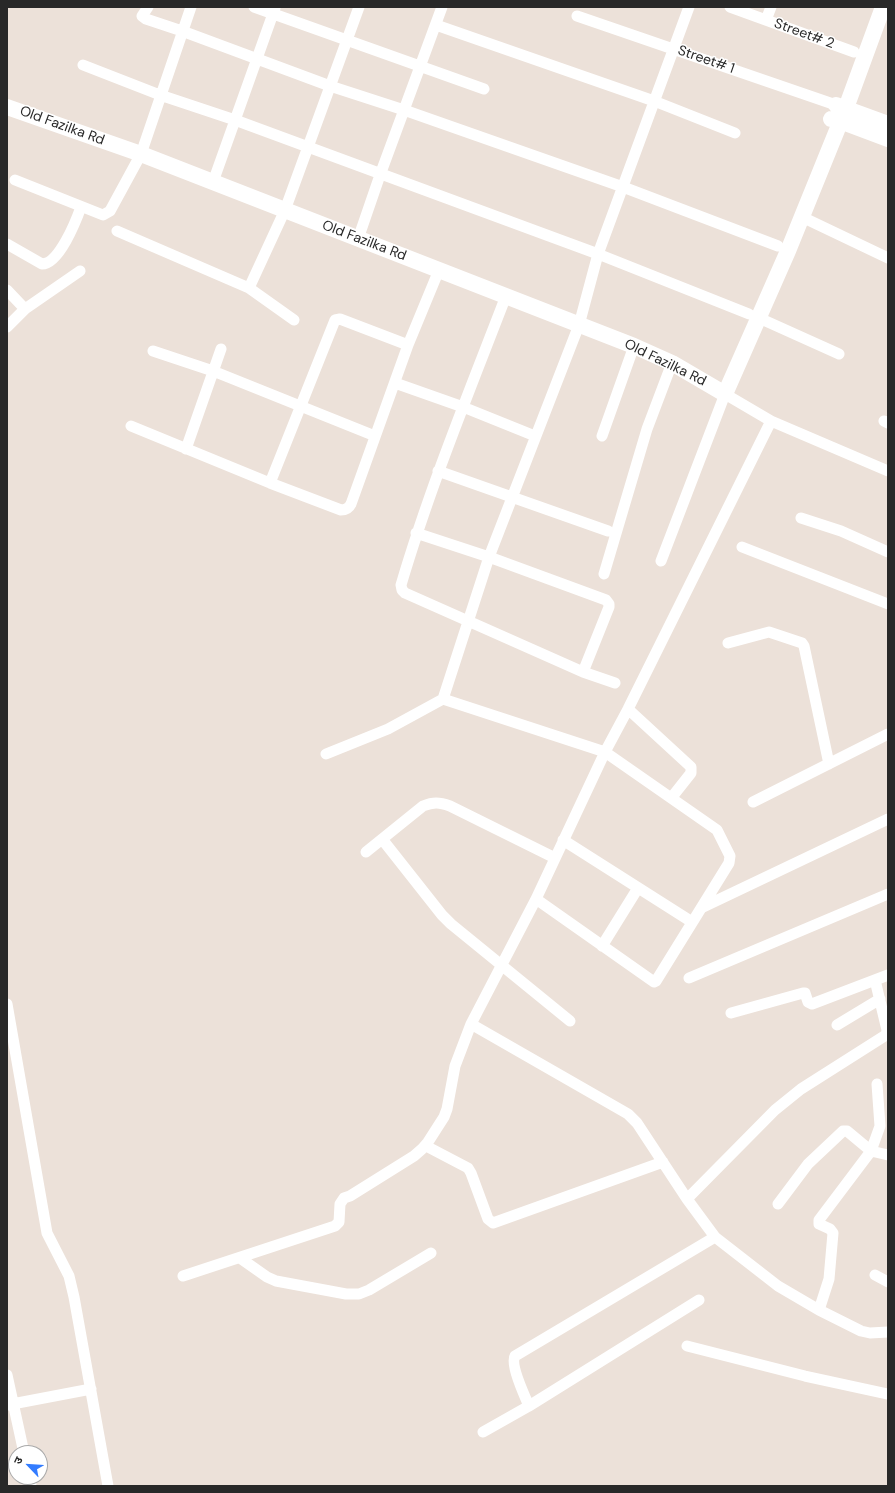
<!DOCTYPE html>
<html>
<head>
<meta charset="utf-8">
<style>
  body { margin:0 }
  #map { position:relative; width:895px; height:1493px; overflow:hidden; background:#ece1d9; font-family:"DM Sans","Noto Sans Devanagari",sans-serif }
  canvas { display:block }
  .frame { position:absolute; inset:0; border:8px solid #282828; pointer-events:none }
  .north { position:absolute; left:8px; top:1445px; width:40px; height:40px; box-sizing:border-box; background:#fff; border:1px solid #a9a9a9; border-radius:50%; rotate:295deg; font-size:11px; font-weight:700; line-height:16px; text-align:center; color:#282828 }
  .north::after { content:''; display:block; margin:auto; width:14px; height:18px; background:#337cff; clip-path:polygon(50% 0,100% 100%,50% 72%,0 100%) }
</style>
</head>
<body>
<div id="map">
<canvas width="895" height="1493"></canvas>
<div class="frame"></div>
<div class="north">उ</div>
</div>
<script>
const g = document.querySelector('canvas').getContext('2d');
g.lineJoin = 'round';
function trace(path, color, width, dash) {
  g.strokeStyle = color;
  g.lineWidth = width;
  g.lineCap = dash ? 'butt' : 'round';
  g.setLineDash(dash || []);
  g.stroke(path);
}
function label(font, color, halo, rows, align = 'center') {
  g.font = font + ' "DM Sans",sans-serif';
  g.lineWidth = 3;
  g.setLineDash([]);
  g.textBaseline = 'middle';
  g.strokeStyle = halo;
  g.fillStyle = color;
  for (const [text, x, y, turn = 0] of rows) {
    g.save();
    g.translate(x, y);
    g.rotate((+turn || 0) * Math.PI / 180);
    g.textAlign = isNaN(turn) ? turn : align;
    if (halo) g.strokeText(text, 0, 0);
    g.fillText(text, 0, 0);
    g.restore();
  }
}
trace(new Path2D(`
  M148,7L142,16L146,19L182,31L330,86L404,110L623,187L778,246
  M254,7L484,89
  M730,7L854,52
  M577,16L836,105
  M766,20L771,7
  M436,25L654,101L735,133
  M83,65L160,95L235,120L598,254L749,314
  M15,180L103,215L110,211L141,154L191,7
  M213,182L275,8
  M802,217L888,258
  M117,231L249,288L294,320
  M358,239L380,175L442,7
  M7,244L42,264C59,264 76,221 81,207
  M249,288L285,210L359,7
  M7,290L25,309
  M506,296C469,392 430,487 401,585L402,590L405,593L583,672L615,683
  M759,318L839,354
  M7,327L25,309L80,271
  M153,351L213,371L375,436
  M395,383L463,407L535,436
  M884,421L888,423
  M131,426L270,483L341,510C346,510 349,508 351,504L408,345L439,270
  M602,436L634,346
  M186,449L221,349
  M438,471L608,531
  M270,483L335,320L340,319L408,345
  M801,518L841,531L888,552
  M416,533L489,557L606,600L609,604V607L583,672
  M742,547L888,604
  M661,561L725,394L771,421L888,471
  M604,574L647,429L672,363
  M728,643L769,632L802,643L804,646L829,764
  M443,699L605,752L717,830L730,856L729,863L656,981L654,982L536,899
  M628,709L691,767V773L672,797
  M326,754L388,729L443,699L489,557L579,325L598,254L689,7
  M753,802L888,734
  M382,839L442,915L451,924L570,1021
  M563,840L692,922
  M366,852L423,806C433,802 439,802 450,806L555,858
  M701,908L888,819
  M602,946L638,888
  M689,978L888,894
  M7,1004L47,1233L69,1276L74,1297L108,1486
  M731,1013L803,993H805L808,1002L812,1004L888,975
  M471,1024L628,1114L637,1123L687,1199L715,1237L778,1286L819,1310L861,1331L870,1333L888,1332
  M837,1025L880,999
  M426,1146L468,1168L471,1173L488,1219L493,1223L663,1162
  M687,1199L775,1110L801,1089L886,1035L887,1030L875,980
  M778,1204L808,1164L843,1131H847L871,1151L880,1126L877,1084
  M240,1258L267,1277L276,1281L346,1294H359L369,1290L431,1253
  M875,1275L888,1282
  M183,1276L335,1226L339,1222L340,1204L344,1198L350,1196L414,1156L422,1149L428,1142L444,1117L447,1109L455,1066L471,1024L536,899L605,752L628,709L771,421
  M699,1300L529,1406C525,1397 510,1364 515,1356L715,1237
  M819,1310L829,1279L833,1233L830,1229L819,1224V1220L871,1151L888,1155
  M687,1346L805,1376L888,1394
  M7,1375L24,1453
  M7,1405L91,1389
  M483,1432L529,1406
  M30,1477L31,1486`), '#fff', 11);
trace(new Path2D(`
  M836,105L888,124
  M7,107L141,154L634,346L672,363L725,394L788,251L846,108L883,7
  M831,119L840,121L888,139`), '#fff', 16);
label('14px', '#282828', '#fff', [
  ["Street# 2",804,34,20],
  ["Street# 1",706,60,19],
  ["Old Fazilka Rd",62,126,20],
  ["Old Fazilka Rd",364,241,21],
  ["Old Fazilka Rd",665,363,26]
]);
</script>
</body>
</html>
